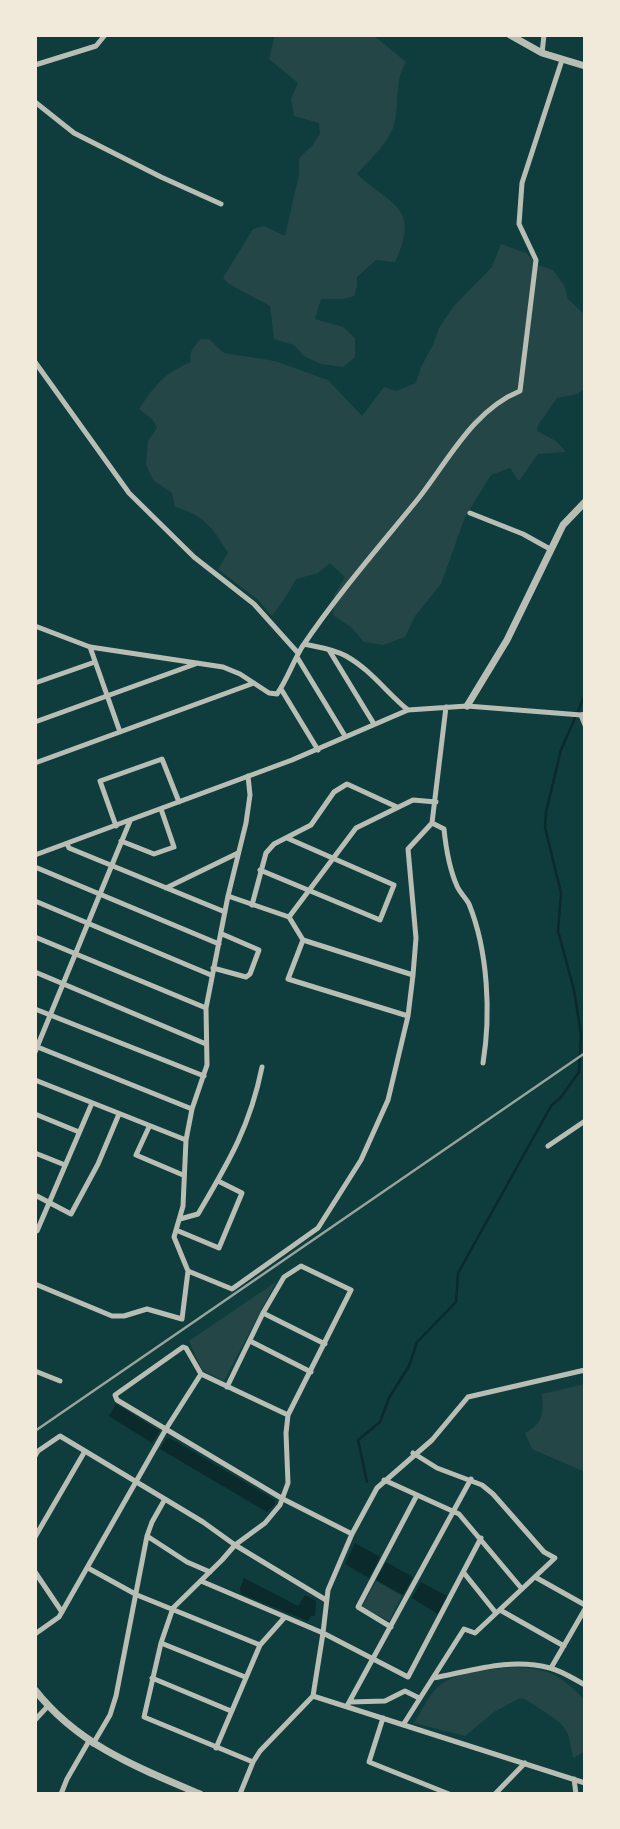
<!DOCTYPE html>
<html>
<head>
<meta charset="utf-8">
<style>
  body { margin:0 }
  #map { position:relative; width:620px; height:1829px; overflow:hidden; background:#0f3d3e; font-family:"Asap Condensed",sans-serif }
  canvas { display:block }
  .frame { position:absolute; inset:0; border:37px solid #f1e9da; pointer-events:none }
</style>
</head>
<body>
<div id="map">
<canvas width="620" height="1829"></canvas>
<div class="frame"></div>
</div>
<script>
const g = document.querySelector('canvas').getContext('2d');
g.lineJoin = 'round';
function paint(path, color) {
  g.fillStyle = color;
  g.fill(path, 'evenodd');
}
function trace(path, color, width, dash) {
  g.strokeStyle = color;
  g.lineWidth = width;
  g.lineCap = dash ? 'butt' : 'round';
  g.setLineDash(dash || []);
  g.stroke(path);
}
paint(new Path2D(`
  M275,35H373L406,62C395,80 399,100 395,121C391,141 370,159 357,174C391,206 421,206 395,262L376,260L357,277V287L354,296L343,299H321L315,319L343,327L355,338V357L343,367L321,364L304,356L294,345L274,339L270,306L229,284L223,278L253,229L264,226L285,236L299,174V158L312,146L320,134L319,123L294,116L291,99L298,83L269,59Z
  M501,244L526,253L538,265L553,270L564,285L568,299L585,315V389L577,394L557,398L538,425L537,431L556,441L566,452L538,454L519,481L510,468L491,475L465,517L441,584L415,616L405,637L383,645L364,642L352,628L333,615L334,595L345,577L330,563L318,573L296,579L287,595L272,616L258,600L218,569L228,553C213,528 204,515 175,507L172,493L153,480L146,465L148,441L157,428L153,420L139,409C156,384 163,374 191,362C188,352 194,346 201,339H209L224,353L275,361L328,380L362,416L384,387L396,391L416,383L421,367L433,345L439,328L453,307L492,267Z
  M276,1282L224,1381L202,1370L189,1341Z
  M585,1384V1472L532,1449L525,1433C545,1422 543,1414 542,1394Z
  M376,1581L402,1596L389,1621L362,1607Z
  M513,1667C550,1669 559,1674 585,1700V1751L573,1758C568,1726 566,1726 540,1709C533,1704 528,1700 520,1698L494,1712L465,1736L414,1723C421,1712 427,1699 435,1690C453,1670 488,1670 513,1667Z`), '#244646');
paint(new Path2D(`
  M116,1404L160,1431L152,1443L109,1416Z
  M170,1438L275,1500V1504L267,1512L160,1449L166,1439Z
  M355,1543L380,1557L369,1578L345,1564Z
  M386,1562L413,1577L403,1595L376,1580Z
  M244,1578L298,1606L305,1595L316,1601L315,1616H311L308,1621L241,1594L240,1588Z
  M421,1582L447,1596L438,1614L412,1598Z`), '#0a2a2b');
trace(new Path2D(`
  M367,1482L358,1440L380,1422L389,1398L409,1366L417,1342L456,1302L458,1273L551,1106L561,1097L579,1072L581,1034L574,990L558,931L561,893L545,827L546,812L561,750L585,695`), '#0a2a2b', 2.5);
trace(new Path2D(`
  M542,53L544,35
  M35,65L96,46L105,35
  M35,102L74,133L161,177L221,204
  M35,362L129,493L194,557L254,604L298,653
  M470,513L523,534L550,549
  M35,626L90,647L223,667L240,674L269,693L277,694C287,680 293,662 302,647C337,595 378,548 418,499C448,461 473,410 520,391L536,260L519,224L522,183L562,60
  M304,644C318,647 334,649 346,656C371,670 387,693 408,710
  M90,647L120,732
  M329,650L374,724
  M297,657L345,736
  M35,683L95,662
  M281,689L318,750
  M581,715L585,725
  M35,722L198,663
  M35,763L254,683
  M248,776L250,795L246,823L228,896L206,1008L207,1065L192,1109L186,1140L183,1206L174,1237L188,1271L232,1289L318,1228L361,1160L388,1100L408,1016L413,975L416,938L408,849L432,823L446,707
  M432,823L444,829C446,849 449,868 457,886C460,893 466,898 469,904C488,951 491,1014 483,1063
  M116,826L100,781L162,759L179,802
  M121,841L154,854L174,847L161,809
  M67,844L69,848L225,912
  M35,855L292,760L408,710L467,706L581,715L585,714
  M35,867L219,944
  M260,870L380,920L394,885L287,838
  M166,888L238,853
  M228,896L289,917L303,940L413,975
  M35,901L211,975
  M252,905L266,853L274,844L311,825L334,792L347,784L397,807
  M289,917L356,828L413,800L436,802
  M35,937L206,1008
  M303,940L288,979L408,1016
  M213,968L246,977L250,974L259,950L222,934
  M35,972L206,1044
  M35,1009L204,1076
  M35,1046L192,1109
  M35,1052L130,821
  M35,1080L186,1140
  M35,1114L79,1132
  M149,1127L136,1155L183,1175
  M548,1146L585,1121
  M35,1153L65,1165
  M35,1195L71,1214L98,1164L119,1114
  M180,1219L198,1214C228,1163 250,1127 262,1067
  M35,1230L37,1231L92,1103
  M176,1230L219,1248L242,1193L218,1181
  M35,1284L112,1316H124L147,1309L182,1319L188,1271
  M263,1313L325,1344
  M250,1341L311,1372
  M35,1371L60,1381
  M227,1387L263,1313L284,1277L301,1266L351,1290L288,1415L286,1433L288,1483L280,1505L265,1523L235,1545L222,1560L173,1608L161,1643L144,1717L253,1762
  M288,1415L201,1374L186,1348L183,1347L115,1395L117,1400L283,1499L352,1534
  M35,1456L38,1451L60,1436L203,1522L235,1545L326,1600
  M384,1480L459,1514L522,1589
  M147,1536L187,1562L210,1572
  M35,1537L85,1451
  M88,1568L137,1595L260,1645
  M35,1572L62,1612
  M464,1573L496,1613
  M535,1577L585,1605
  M201,1581L323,1633L408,1677L481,1538
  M500,1610L564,1646
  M391,1627L358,1607L417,1495
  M35,1634L59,1617L166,1429L201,1374
  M161,1643L245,1677
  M551,1668L585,1609
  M152,1678L231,1711
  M433,1678C471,1671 511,1657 550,1668C562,1671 574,1679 585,1685
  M313,1696L585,1783
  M350,1702L385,1701L405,1691L419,1698
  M347,1706L471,1479
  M383,1718L369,1762L449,1794
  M35,1720L48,1706
  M403,1725L464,1629L475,1633L555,1558L544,1552L493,1494L482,1485L437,1468L413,1453
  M93,1744L110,1715L116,1696L147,1536L152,1522L165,1499
  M216,1748L260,1645L285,1617
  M574,1779L576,1794
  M61,1794L67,1779L89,1741
  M240,1794L253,1762L260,1751L313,1696L323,1633L328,1590L352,1534L377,1488L432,1440L468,1397L585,1370
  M495,1794L525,1763`), '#b8beb3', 5);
trace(new Path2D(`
  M510,35L542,53L585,66
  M467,706L507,640L563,525L585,502
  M35,1690C78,1745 138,1768 200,1794`), '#b8beb3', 7);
trace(new Path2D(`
  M35,1431L585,1053`), '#97a49c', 2.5);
</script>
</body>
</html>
